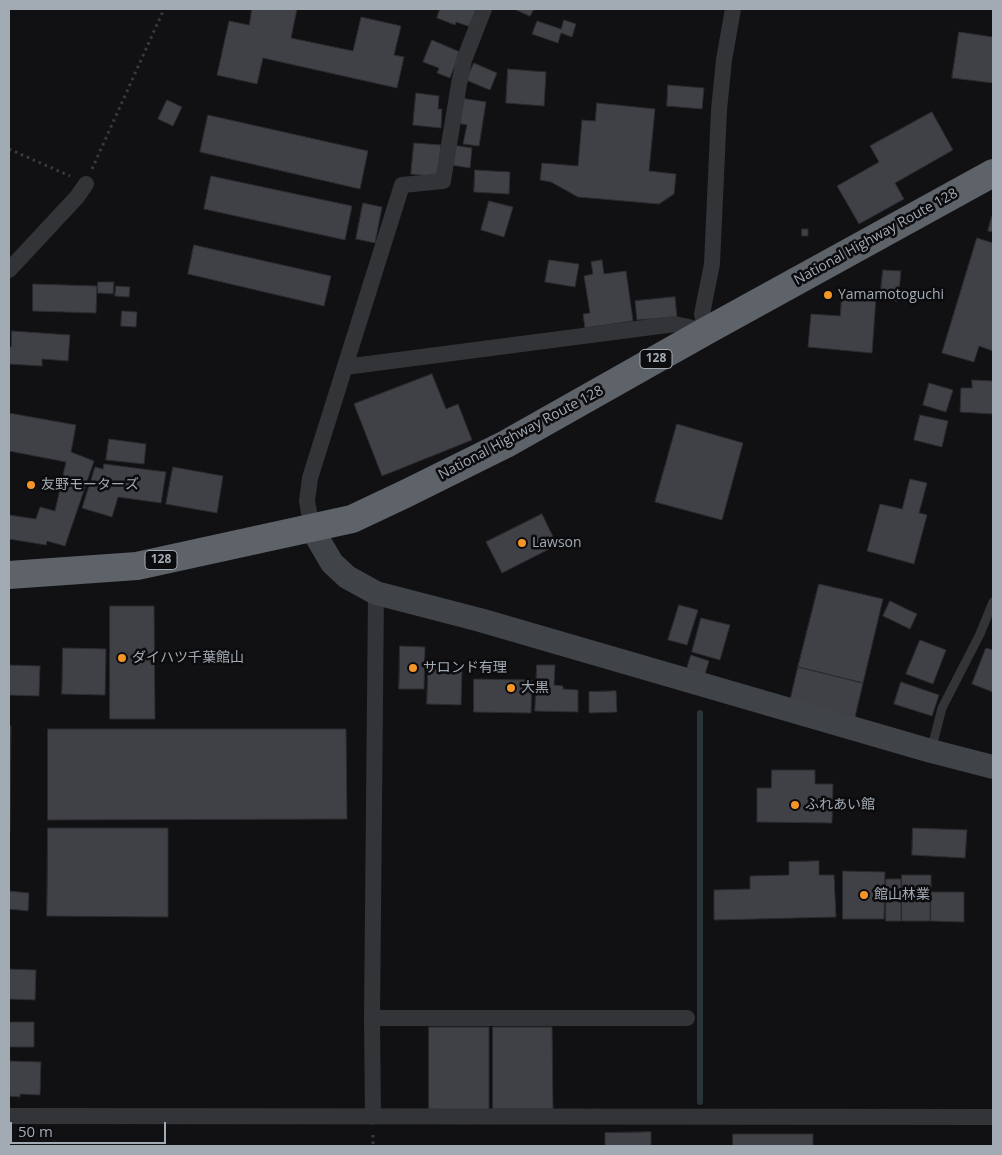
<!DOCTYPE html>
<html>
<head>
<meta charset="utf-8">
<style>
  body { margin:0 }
  #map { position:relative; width:1002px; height:1155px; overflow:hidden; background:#111113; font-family:"Open Sans",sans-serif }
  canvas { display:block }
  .frame { position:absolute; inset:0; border:10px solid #a2aab4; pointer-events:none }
  .scale { position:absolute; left:10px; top:1122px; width:156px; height:22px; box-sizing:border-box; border:2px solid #a2aab4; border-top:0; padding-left:6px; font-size:15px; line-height:18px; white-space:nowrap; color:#a2aab4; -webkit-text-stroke:4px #0c0c0e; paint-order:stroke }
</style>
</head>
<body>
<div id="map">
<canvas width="1002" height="1155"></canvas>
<div class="frame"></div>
<div class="scale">50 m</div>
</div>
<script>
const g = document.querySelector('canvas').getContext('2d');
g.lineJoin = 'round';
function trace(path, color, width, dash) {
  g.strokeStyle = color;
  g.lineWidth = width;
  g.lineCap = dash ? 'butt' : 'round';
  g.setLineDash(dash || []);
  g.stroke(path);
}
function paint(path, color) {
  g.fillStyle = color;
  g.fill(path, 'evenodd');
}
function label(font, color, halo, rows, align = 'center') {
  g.font = font + ' "Open Sans","Noto Sans JP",sans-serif';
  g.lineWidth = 5;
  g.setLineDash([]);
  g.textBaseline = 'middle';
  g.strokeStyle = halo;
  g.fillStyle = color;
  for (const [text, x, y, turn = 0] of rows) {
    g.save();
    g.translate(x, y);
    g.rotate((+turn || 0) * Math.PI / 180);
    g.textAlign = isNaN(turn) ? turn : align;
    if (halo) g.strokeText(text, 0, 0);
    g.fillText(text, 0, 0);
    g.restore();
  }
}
trace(new Path2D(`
  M700,1102V713`), '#293438', 6);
const building = new Path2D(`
  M252,9H297L291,38L353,51L361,17L401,26L394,55L404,57L397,88L263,58L257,84L217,75L229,21L249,25Z
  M440,9H478L471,27L456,22L455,25L437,18Z
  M514,9H534L530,16Z
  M564,20L576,24L572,37L561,33L558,43L532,34L537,21L561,29Z
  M959,32L993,37V83L952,78Z
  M432,40L460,52L450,78L437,73L439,68L423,62Z
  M474,63L497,73L490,90L466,80Z
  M508,69L546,72L544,106L506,103Z
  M668,85L704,88L702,109L667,106Z
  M416,93L439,96L438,109H442L441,128L413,125Z
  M461,98L486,102L479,146L463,144L467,125L457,123Z
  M167,100L182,107L173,126L158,119Z
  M597,103L655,109L649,171L676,174L674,194L659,204L578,197L551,182L540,180L542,163L578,166L582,120L595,121Z
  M932,112L953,150L895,183L904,199L859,224L837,186L879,162L870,146Z
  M208,115L368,151L360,189L200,152Z
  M414,143L441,145L438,177L411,174Z
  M453,145L472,148L470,168L451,165Z
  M475,170L510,172L509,194L474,192Z
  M211,176L352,206L345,240L204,209Z
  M489,201L513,207L504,237L481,230Z
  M363,203L382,207L375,243L356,239Z
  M992,216H993V232L988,231Z
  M802,229H808V236H802Z
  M977,238L993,243V351L979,346L974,362L942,353Z
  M194,245L331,276L324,306L188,274Z
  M549,260L579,264L575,287L545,282Z
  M602,260L604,274L626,271L633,321L585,328L583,314L590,313L584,276L593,274L591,262Z
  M883,270L901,271L898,301L880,299Z
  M98,282H114L113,294L98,293Z
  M33,284L97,286L96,313L33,311Z
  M116,286L130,287L129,297L115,296Z
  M842,295L876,297L872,353L808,347L811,314L840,316Z
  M675,297L677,317L637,320L635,301Z
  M122,311L137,312L136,327L121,326Z
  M12,331L70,335L68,361L42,359V366L9,364V347H11Z
  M432,374L446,409L458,404L472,440L382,476L354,404Z
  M972,380L993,381V414L960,412L961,388H972Z
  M929,383L953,390L946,412L923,405Z
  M9,413L76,425L71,452L94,461L65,546L47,541L46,545L9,539V515L36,519L40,507L55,511L66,462L9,451Z
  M920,415L948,421L942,447L914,440Z
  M677,424L743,443L722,520L655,502Z
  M109,439L146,444L144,464L106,460Z
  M104,464L166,472L161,503L118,497L112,517L82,508L95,467L103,469Z
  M173,467L223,476L217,513L166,504Z
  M910,479L927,483L919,513L927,515L914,564L867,551L880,504L902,509Z
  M542,514L557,545L502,573L486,542Z
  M819,584L883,599L863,683L798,667Z
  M890,601L917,614L910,629L883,616Z
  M679,605L698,610L687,645L668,640Z
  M110,606H154L155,719H110Z
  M701,618L730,625L720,660L692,652Z
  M920,640L946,650L933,684L906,674Z
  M400,646L425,647L424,689H399Z
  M63,648L106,649L105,695L62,694Z
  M986,648L993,650V692L972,684Z
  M691,655L709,661L705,674L687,668Z
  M9,665L40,666L39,696L9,695Z
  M537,665H555L554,685L563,686V689L578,690V712L535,711Z
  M798,667L863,683L855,717L790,701Z
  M428,669L462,671L461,705L427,704Z
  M474,679L532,680L531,713L474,712Z
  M901,682L939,695L932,716L894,704Z
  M616,691L617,712L589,713V692Z
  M9,726H11L10,832H9Z
  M48,729H346L347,819L48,820Z
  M772,770H815V784H833L832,823L757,822V788H771Z
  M48,828H168V917L47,916Z
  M913,828L967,830L965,858L912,855Z
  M819,861V875H834L836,917L714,920V890L750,889V876L789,875V862Z
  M843,871L885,872L884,919H843Z
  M902,875H931V891H902Z
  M886,879H901V921H886Z
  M9,891L29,893L28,911L9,909Z
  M931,892H964V922L931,921Z
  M902,893H930V921H902Z
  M9,969L36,970L35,1000L9,999Z
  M9,1022H34V1047H9Z
  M429,1027H489V1110H429Z
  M493,1027H552L553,1109H493Z
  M9,1061L41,1062L40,1095L20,1094V1097L9,1096Z
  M651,1132V1146H605V1133Z
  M733,1134H813V1146H733Z`);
paint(building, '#404146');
trace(building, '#2b2c2f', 1);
trace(new Path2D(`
  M9,149L70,176
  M92,169L164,9
  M373,1135V1146`), '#383b3f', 3, [2.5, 4]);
trace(new Path2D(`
  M931,751L942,708L980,634L993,602`), '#323438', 9);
trace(new Path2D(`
  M9,270L77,197L86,184
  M345,367L675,324L706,331L702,314L712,264L719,110L724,60L733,9
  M312,529L307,501L310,478L402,185L443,181L459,84L464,60L484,9
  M372,1018H687
  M9,1116L993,1117
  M373,1117L372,1018L376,593`), '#323438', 16);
trace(new Path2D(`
  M312,529L332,563L347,577L376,593L480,620L931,751L993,767`), '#404348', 24);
trace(new Path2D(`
  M9,575L137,566L352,519L405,494L506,444L706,331L993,173`), '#5e6269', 28);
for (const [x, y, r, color] of [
  [828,295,5,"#f49528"],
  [31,485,5,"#f49528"],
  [522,543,5,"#f49528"],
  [122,658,5,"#f49528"],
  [413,668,5,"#f49528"],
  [511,688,5,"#f49528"],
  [795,805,5,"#f49528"],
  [864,895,5,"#f49528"]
]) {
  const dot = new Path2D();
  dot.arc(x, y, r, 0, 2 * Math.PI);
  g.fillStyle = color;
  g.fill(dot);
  trace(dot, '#0c0c0e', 2);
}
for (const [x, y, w] of [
  [656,359,32],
  [161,560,32]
]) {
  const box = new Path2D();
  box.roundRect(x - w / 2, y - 9.5, w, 19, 4);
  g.fillStyle = '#0c0c0e';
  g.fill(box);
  trace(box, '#a2aab4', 1);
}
label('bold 12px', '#a2aab4', null, [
  ["128",656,359],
  ["128",161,560]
]);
label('14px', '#a2aab4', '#0c0c0e', [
  ["National Highway Route 128",876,237,-29],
  ["National Highway Route 128",521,433,-28]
]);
label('14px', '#a2aab4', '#0c0c0e', [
  ["Yamamotoguchi",838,295],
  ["友野モーターズ",41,485],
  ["Lawson",532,543],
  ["ダイハツ千葉館山",132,658],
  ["サロンド有理",423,668],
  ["大黒",521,688],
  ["ふれあい館",805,805],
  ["館山林業",874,895]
], 'left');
</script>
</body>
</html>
